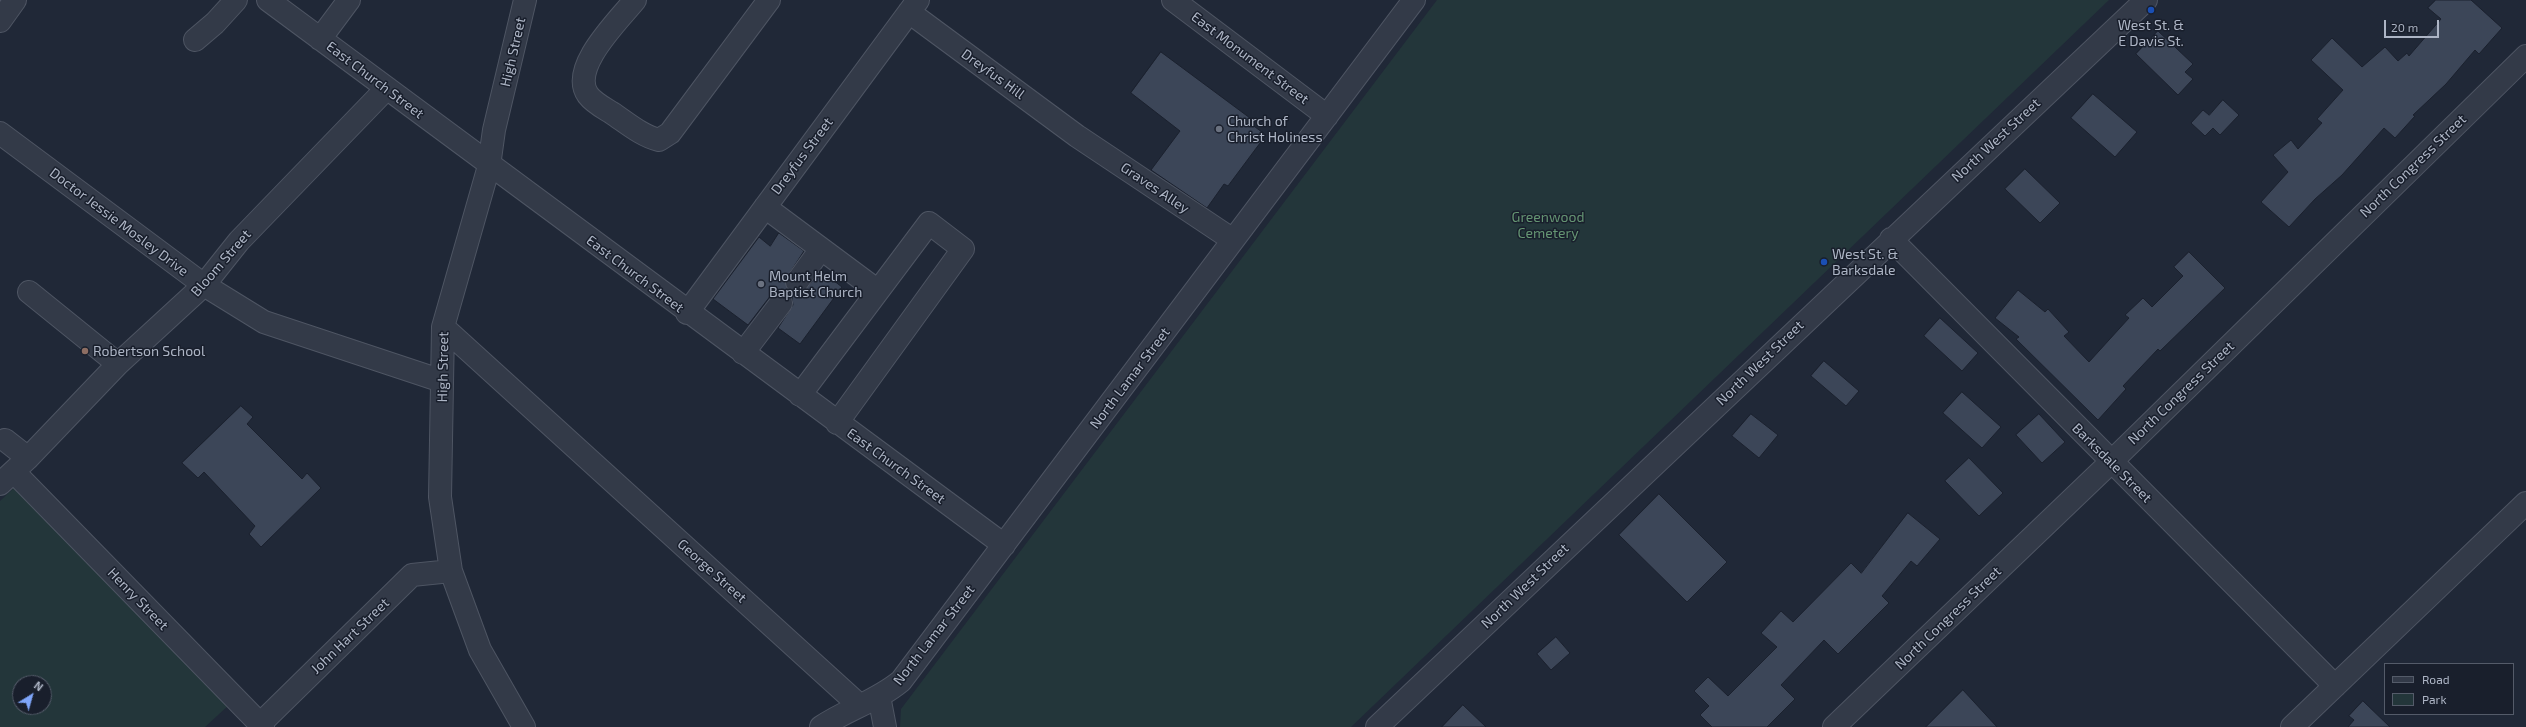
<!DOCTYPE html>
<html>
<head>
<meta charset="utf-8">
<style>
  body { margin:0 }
  #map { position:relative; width:2526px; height:727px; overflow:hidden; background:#202837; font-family:"Exo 2",sans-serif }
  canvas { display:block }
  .legend { position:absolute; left:2384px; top:663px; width:130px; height:52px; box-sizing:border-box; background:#191f2c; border:1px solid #545b69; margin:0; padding:5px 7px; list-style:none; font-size:12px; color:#adb5c5 }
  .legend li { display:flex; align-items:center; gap:8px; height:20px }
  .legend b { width:20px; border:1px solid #545b69 }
  .north { position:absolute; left:12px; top:675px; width:40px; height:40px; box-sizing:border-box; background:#191f2c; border:1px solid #545b69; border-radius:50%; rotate:37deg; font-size:11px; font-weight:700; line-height:16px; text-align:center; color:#adb5c5 }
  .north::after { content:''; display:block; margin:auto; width:14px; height:18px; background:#7ea5f9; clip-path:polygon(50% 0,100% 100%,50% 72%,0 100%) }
  .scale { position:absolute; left:2384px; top:20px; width:55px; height:18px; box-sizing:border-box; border:2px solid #adb5c5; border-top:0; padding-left:5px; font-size:12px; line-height:14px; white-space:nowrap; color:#adb5c5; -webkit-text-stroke:3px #191f2c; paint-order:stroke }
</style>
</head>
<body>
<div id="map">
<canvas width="2526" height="727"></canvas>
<ul class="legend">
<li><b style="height:5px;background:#333a48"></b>Road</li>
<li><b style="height:11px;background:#23363a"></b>Park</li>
</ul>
<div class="north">N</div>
<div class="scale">20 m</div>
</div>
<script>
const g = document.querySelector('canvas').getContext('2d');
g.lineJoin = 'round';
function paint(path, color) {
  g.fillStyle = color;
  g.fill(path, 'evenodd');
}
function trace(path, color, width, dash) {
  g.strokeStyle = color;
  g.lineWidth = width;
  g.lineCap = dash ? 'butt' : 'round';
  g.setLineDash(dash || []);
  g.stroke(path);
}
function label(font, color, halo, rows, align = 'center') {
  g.font = font + ' "Exo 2",sans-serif';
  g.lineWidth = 3;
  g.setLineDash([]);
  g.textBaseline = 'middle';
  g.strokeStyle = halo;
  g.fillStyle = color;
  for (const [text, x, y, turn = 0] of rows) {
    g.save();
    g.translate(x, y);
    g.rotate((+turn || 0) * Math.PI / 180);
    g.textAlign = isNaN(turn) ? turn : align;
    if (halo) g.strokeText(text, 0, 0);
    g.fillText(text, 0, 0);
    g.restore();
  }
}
paint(new Path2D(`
  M1437,0H2109L1351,727H900L901,709Z
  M18,484L230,704L205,727H0V501ZM20,683H44V707H20Z`), '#23363a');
const building = new Path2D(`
  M2436,0H2471L2502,28L2479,54L2475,50L2446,84L2413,115L2415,116L2395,138L2384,128L2342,175L2315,199L2289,227L2261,202L2288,172L2273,155L2291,140L2298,149L2322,123L2317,119L2343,90L2311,60L2332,38L2362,67L2385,47L2398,61L2407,53L2409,56L2441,19L2428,8Z
  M2158,31L2193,64L2185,72L2193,79L2178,95L2136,54Z
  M1161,52L1254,121L1251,124L1266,135L1228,186L1224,184L1207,208L1151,170L1180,131L1131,93Z
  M2093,94L2137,132L2115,157L2071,118Z
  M2223,100L2239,115L2220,135L2213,128L2205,136L2191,123L2203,110L2209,115Z
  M2025,169L2060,203L2040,223L2005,189Z
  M779,233L804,251L785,280L789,292L795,294L802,293L821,271L842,287L800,344L778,328L793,305L792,298L788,293L777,291L771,295L748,325L713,299L759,237L770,246Z
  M2189,252L2225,288L2160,351L2158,349L2123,386L2126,389L2098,420L2016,339L2019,337L1995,318L2018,290L2045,312L2048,309L2069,332L2064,336L2089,362L2129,318L2125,315L2143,298L2152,307L2183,276L2174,267Z
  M1940,318L1978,353L1962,371L1924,336Z
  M1824,361L1859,391L1846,406L1811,376Z
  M1962,392L2001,427L1982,448L1943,413Z
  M241,406L253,417L247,424L302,479L307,473L321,488L261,547L249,534L255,526L204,472L198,478L182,463Z
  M1751,414L1778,435L1759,458L1732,436Z
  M2039,414L2065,442L2042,463L2016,435Z
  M1969,458L2003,493L1979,516L1945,481Z
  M1659,494L1727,562L1687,602L1619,535Z
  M1908,513L1940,539L1917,566L1911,561L1882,596L1889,603L1838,654L1824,640L1781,685L1795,699L1767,727H1712L1700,715L1709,706L1694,691L1708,677L1728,696L1777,647L1761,633L1781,611L1793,622L1851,563L1861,573Z
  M1556,637L1570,653L1551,670L1537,654Z
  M1963,690L1997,727H1926Z
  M2363,701L2390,727H2348L2354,720L2349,716Z
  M1463,705L1486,727H1442Z`);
paint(building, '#3c4658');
trace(building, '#1b212e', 1);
const minor = new Path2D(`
  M268,0L1004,545
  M635,0C618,21 569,68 588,95C594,103 604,108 612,113C627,123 642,136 659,140L670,133L769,0
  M1173,0L1327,116
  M909,12L1077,136L1233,240
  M0,21L15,0
  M320,39L349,0
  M195,40L215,23L236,0
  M0,133L204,285L264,322L442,381
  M765,207L878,291
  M1891,239L2335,686
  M797,282L821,249
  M29,292L118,364
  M687,313L918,0
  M443,327L859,705
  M743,353L781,303
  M800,395L929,223L963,249L837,423
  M5,440L28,458
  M14,472L263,727
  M0,484L28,458L118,364L204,285L239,241L387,88
  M879,696L885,727
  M260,724L412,575L451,571
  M524,727L480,650L451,571L440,497L443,327L489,166L494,130L525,0
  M821,727C846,710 877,701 901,681L1414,0
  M1377,727L2146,0
  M1834,727L2111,462L2526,56
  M2292,727L2526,503`);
trace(minor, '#4e5563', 24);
trace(minor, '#333a48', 22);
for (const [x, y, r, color] of [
  [2151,10,4,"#1a4fb4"],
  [1219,129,4,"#6b7280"],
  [1824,262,4,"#1a4fb4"],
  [761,284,4,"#6b7280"],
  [85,351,4,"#8d6e63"]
]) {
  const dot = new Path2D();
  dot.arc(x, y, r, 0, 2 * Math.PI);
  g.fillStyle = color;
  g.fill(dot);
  trace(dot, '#191f2c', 1.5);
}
label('14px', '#adb5c5', '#191f2c', [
  ["West St. &",2151,25,"center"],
  ["E Davis St.",2151,41,"center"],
  ["Church of",1227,121],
  ["Christ Holiness",1227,137],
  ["West St. &",1832,254],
  ["Barksdale",1832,270],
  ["Mount Helm",769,276],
  ["Baptist Church",769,292],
  ["Robertson School",93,351]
], 'left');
label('14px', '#adb5c5', '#191f2c', [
  ["High Street",513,52,-77],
  ["East Monument Street",1250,58,37],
  ["Dreyfus Hill",993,74,36],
  ["East Church Street",375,80,37],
  ["North West Street",1996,140,-43],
  ["Dreyfus Street",802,156,-53],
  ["North Congress Street",2413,166,-44],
  ["Graves Alley",1155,188,34],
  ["Doctor Jessie Mosley Drive",119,222,37],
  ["Bloom Street",221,263,-49],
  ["East Church Street",635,274,37],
  ["North West Street",1760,363,-44],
  ["High Street",443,367,-89],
  ["North Lamar Street",1130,378,-53],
  ["North Congress Street",2181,393,-44],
  ["Barksdale Street",2112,463,45],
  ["East Church Street",896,466,36],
  ["George Street",712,571,42],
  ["North West Street",1525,586,-44],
  ["Henry Street",138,599,46],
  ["North Congress Street",1948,618,-44],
  ["North Lamar Street",934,635,-52],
  ["John Hart Street",350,636,-44]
]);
label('14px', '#659573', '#191f2c', [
  ["Greenwood",1548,217],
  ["Cemetery",1548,233]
]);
</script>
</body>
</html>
